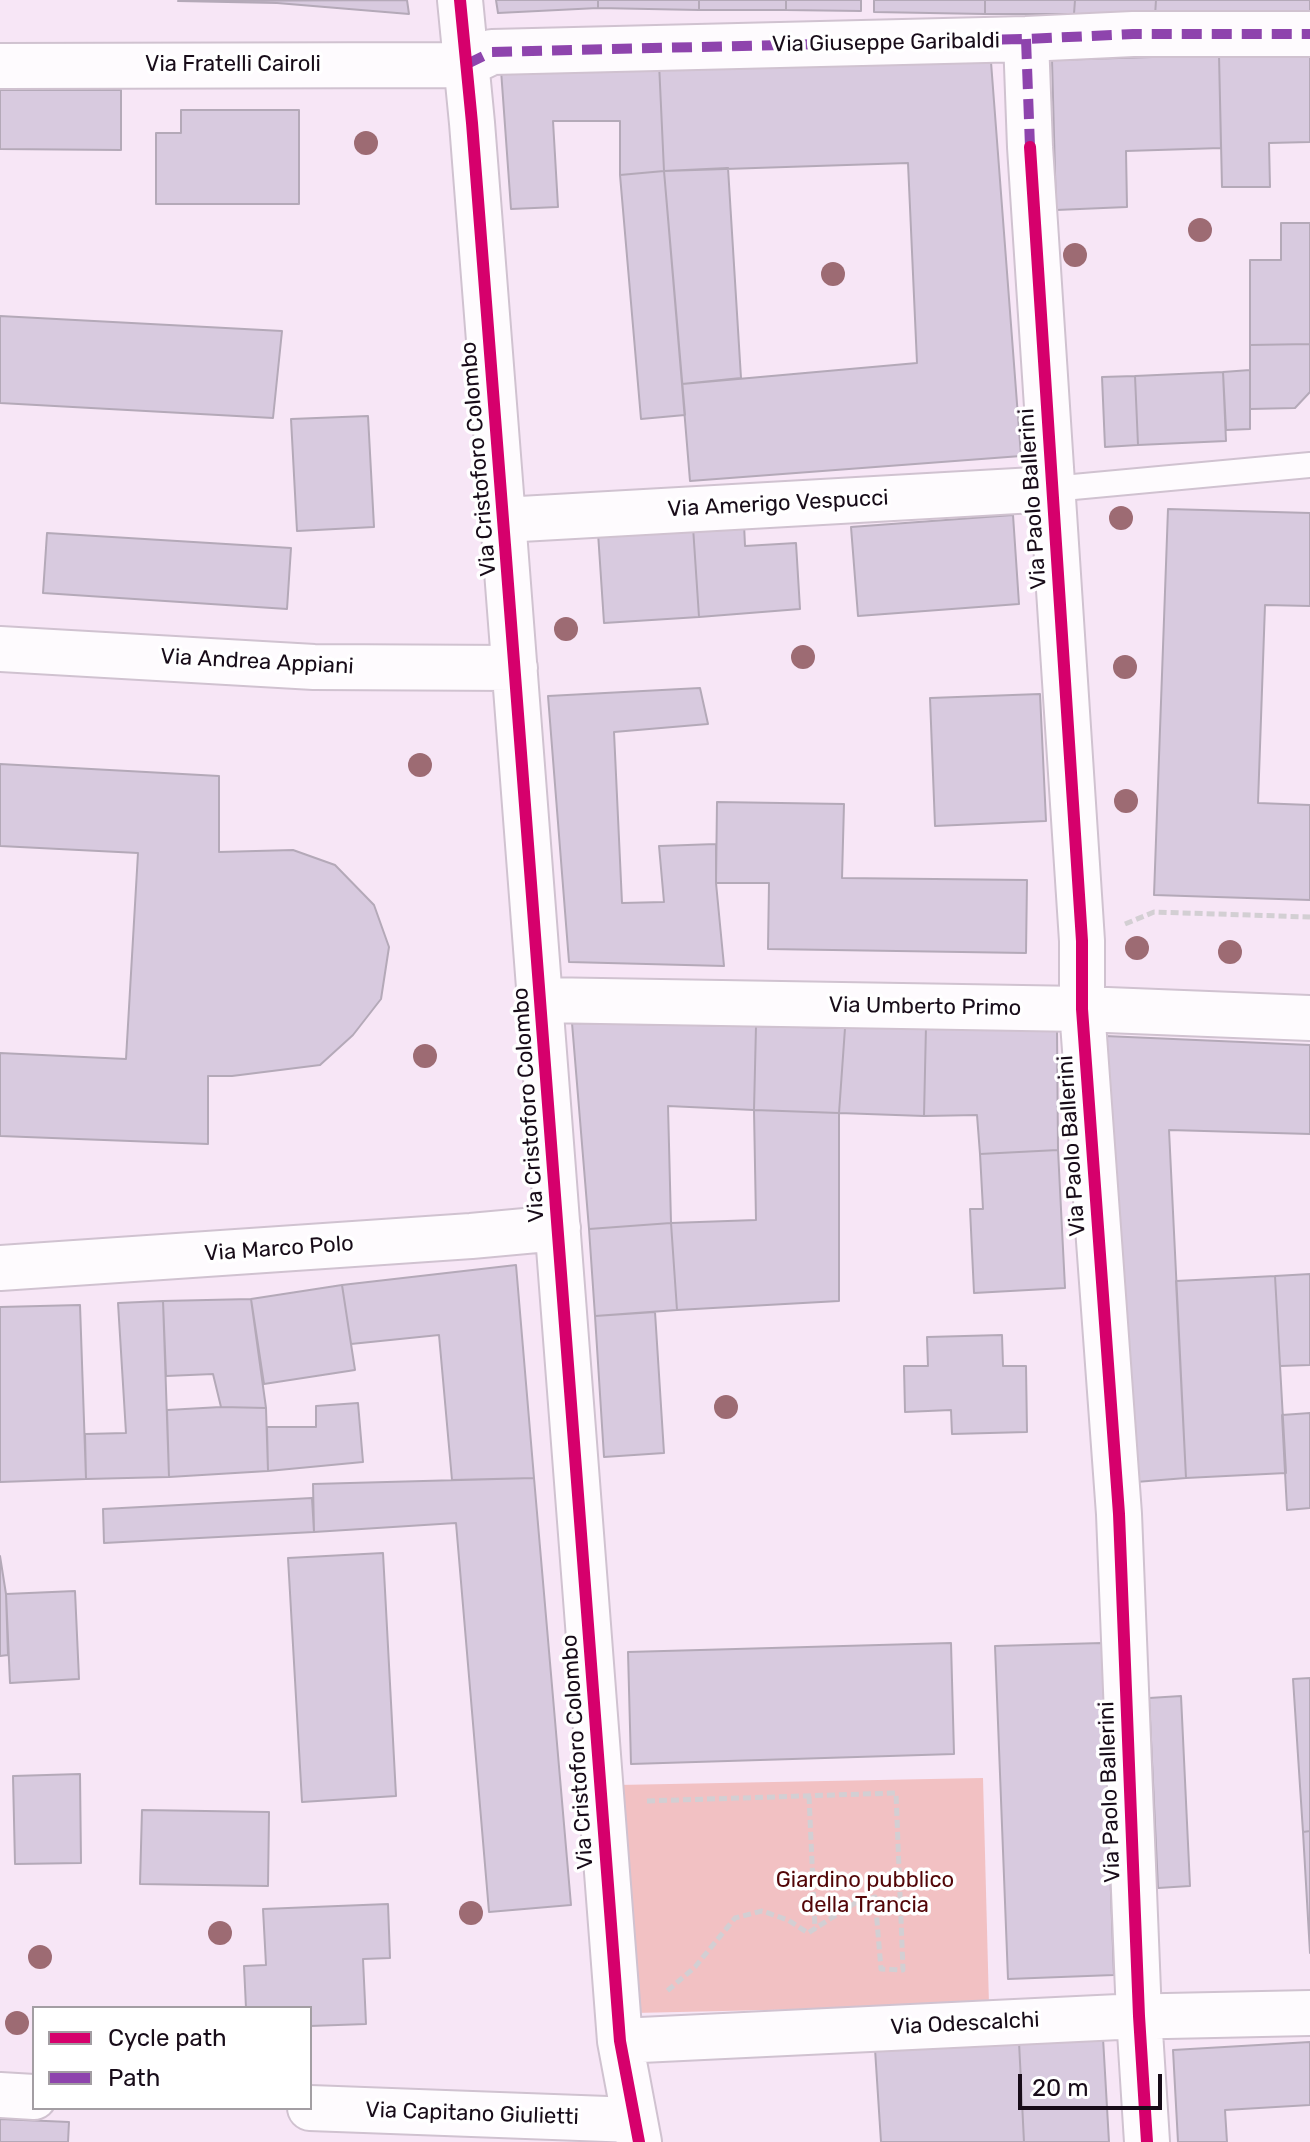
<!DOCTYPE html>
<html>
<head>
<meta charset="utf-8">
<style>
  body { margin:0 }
  #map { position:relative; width:1310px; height:2142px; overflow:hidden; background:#f7e6f6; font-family:Rubik,sans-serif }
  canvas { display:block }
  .legend { position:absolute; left:32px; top:2006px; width:280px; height:104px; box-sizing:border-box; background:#fff; border:2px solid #a39ea3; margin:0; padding:10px 14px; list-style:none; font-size:24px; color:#180c19 }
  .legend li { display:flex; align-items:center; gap:16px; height:40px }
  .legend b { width:40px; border:2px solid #a39ea3 }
  .scale { position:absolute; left:1018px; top:2074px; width:144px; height:36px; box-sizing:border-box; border:4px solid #180c19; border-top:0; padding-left:10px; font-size:24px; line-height:28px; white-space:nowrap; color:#180c19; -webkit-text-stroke:6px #fff; paint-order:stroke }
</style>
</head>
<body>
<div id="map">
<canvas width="1310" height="2142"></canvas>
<ul class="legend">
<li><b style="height:10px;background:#d6006c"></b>Cycle path</li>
<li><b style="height:10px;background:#8e44ad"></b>Path</li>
</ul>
<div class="scale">20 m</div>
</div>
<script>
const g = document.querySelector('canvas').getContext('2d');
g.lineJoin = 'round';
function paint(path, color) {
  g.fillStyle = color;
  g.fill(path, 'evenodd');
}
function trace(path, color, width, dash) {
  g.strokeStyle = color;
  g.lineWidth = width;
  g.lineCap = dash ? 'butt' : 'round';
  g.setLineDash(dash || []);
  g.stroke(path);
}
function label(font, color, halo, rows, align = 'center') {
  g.font = font + ' Rubik,sans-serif';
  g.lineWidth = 7;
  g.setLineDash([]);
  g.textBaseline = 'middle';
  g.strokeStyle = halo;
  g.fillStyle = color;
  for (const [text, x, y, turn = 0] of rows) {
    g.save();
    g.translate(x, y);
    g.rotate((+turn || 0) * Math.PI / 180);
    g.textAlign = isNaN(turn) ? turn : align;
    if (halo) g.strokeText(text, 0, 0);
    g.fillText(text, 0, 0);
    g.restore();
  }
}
paint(new Path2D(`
  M983,1778L989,2005L634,2013L617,1785Z`), '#f2c1c3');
const building = new Path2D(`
  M407,0L409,14L277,3L178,1Z
  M496,0H598V8L498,13Z
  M598,0H699V10L598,8Z
  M699,0H786V10H699Z
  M786,0H861V11L786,10Z
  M874,0H985V14L874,12Z
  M985,0H1075L1074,14H985Z
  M1075,0H1156L1155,16L1074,14Z
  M1156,0H1310V18L1155,16Z
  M1310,54V142L1269,143L1270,187H1222L1219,55Z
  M1219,55L1221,148L1126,151L1127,207L1056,210L1052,60Z
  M991,62L1021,456L690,481L682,384L917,363L908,163L664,171L659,63Z
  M659,63L664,171L620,175V121H553L558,207L511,209L501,70Z
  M0,90H121V150L0,149Z
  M181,110H299V204H156V133H181Z
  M728,168L741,378L682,384L664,171Z
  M664,171L685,415L641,419L620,175Z
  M1281,223H1310V344L1250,345V260H1281Z
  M0,316L282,331L273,418L0,403Z
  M1310,344V392L1295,408L1250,409V345Z
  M1250,370V429L1226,430L1223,372Z
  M1223,372L1226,441L1138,445L1135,376Z
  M1135,376L1138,445L1105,447L1102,377Z
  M368,416L374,527L297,531L291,419Z
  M1168,509L1310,513V606L1265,605L1258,803L1310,805V900L1154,895Z
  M1013,515L1019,604L858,616L851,527Z
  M744,524L745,546L796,543L800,609L699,617L693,527Z
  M693,527L699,617L604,623L598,533Z
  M47,533L291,548L287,609L43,593Z
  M700,688L708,724L614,732L622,903L664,902L659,846L716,844V883L724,966L569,962L548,696Z
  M1040,694L1046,821L935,826L930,698Z
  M0,764L219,776V852L293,850L335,865L374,905L389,947L381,999L353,1035L320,1065L232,1076H208V1144L0,1136V1053L126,1059L138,853L0,846Z
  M717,802L844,804L842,878L1027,880L1026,953L768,949L769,883H716Z
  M572,1023L756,1026L754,1110L668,1106L671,1223L589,1229Z
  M756,1026L845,1028L839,1113L754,1110Z
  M926,1026L1057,1029L1058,1150L980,1154L977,1115L924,1116Z
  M926,1026L924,1116L839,1113L845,1028Z
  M1105,1036L1310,1045V1134L1169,1130L1186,1478L1136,1482Z
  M754,1110L839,1113V1301L677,1310L671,1223L756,1220Z
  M1058,1150L1065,1288L974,1293L970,1209H983L980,1154Z
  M671,1223L677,1310L595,1316L589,1229Z
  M516,1265L534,1478L452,1480L439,1335L351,1344L342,1285Z
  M1310,1274V1365L1280,1366L1275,1276Z
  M1275,1276L1286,1473L1186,1478L1176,1281Z
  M342,1285L355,1370L264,1384L251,1299Z
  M251,1299L266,1408L221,1407L213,1374L166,1376L163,1301Z
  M163,1301L169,1477L86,1479L85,1434L126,1433L118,1303Z
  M80,1305L86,1479L0,1482V1307Z
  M655,1312L664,1453L604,1457L595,1316Z
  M1002,1335L1003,1366H1026L1027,1432L952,1434L951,1410L905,1412L904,1366H928L927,1337Z
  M358,1403L363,1462L268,1471L267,1427H316V1406Z
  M221,1407L266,1408L268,1471L169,1477L167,1410Z
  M1310,1413V1508L1287,1510L1282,1415Z
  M534,1478L571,1905L489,1912L456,1523L314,1532L313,1484Z
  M312,1498L314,1532L104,1543L103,1509Z
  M383,1553L396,1796L302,1802L288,1558Z
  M0,1556L6,1594L8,1655L0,1656Z
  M75,1591L79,1679L10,1683L6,1594Z
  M951,1643L954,1754L631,1764L628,1652Z
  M1102,1643L1114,1975L1008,1979L995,1646Z
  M1310,1678V1831L1303,1832L1293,1679Z
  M1181,1696L1190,1886L1158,1888L1149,1698Z
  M80,1774L81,1863L15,1864L13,1776Z
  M142,1810L269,1812L268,1886L140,1884Z
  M1310,1831V1953L1303,1832Z
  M388,1904L390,1958L363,1959L366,2024L310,2026V2008H246L244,1966L266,1965L263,1909Z
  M1103,2038L1109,2142H1024L1019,2042Z
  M1019,2042L1024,2142H881L875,2049Z
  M1310,2042V2105L1225,2110L1227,2142H1178L1173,2050Z
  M0,2119L69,2122L68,2142H0Z`);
paint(building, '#d8cadf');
trace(building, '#b4a9b8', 2);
const lane = new Path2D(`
  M1052,489L1310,465`);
const street = new Path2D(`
  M460,0L472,123L505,545L620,2041L639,2142
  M1026,39L1030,147L1082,941V1009L1119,1514L1139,2016L1147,2142
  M0,66L465,65L492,52L1026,39L1133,34H1310
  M503,520L1052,489
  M0,649L314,667L515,668
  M541,1000L1082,1009L1310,1018
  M0,1268L471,1236L558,1228
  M620,2041L1119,2017L1310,2013
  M0,2095L34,2097
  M310,2108L634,2120`);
trace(lane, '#d0c2d0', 28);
trace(street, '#d0c2d0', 48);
trace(new Path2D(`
  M1125,924L1154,912L1310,917
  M809,1796L815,1929
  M647,1801L896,1793L903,1970L881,1969L875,1897L855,1903L808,1933L788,1920L762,1911L735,1918L695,1967L666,1992`), '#d3cfd3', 5, [8, 4]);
trace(lane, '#fefbfe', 24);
trace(street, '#fefbfe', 44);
trace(new Path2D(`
  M1026,39L1030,147
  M465,65L492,52L1026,39L1133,34H1310`), '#8e44ad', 10, [20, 10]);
trace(new Path2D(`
  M460,0L472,123L505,545L620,2041L639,2142
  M1030,147L1082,941V1009L1119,1514L1139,2016L1147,2142`), '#d6006c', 12);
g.fillStyle = '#9d6b73';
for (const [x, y] of [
  [366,143],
  [1200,230],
  [1075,255],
  [833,274],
  [1121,518],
  [566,629],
  [803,657],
  [1125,667],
  [420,765],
  [1126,801],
  [1137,948],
  [1230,952],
  [425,1056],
  [726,1407],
  [471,1913],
  [220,1933],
  [40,1957],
  [17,2023]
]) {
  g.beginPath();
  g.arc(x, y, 12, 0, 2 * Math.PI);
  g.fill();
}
label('22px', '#180c19', '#fff', [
  ["Via Giuseppe Garibaldi",886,43,-1],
  ["Via Fratelli Cairoli",233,65],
  ["Via Cristoforo Colombo",479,459,-95],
  ["Via Paolo Ballerini",1033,499,-94],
  ["Via Amerigo Vespucci",778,504,-3],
  ["Via Andrea Appiani",257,662,3],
  ["Via Umberto Primo",925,1007,1],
  ["Via Cristoforo Colombo",529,1105,-94],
  ["Via Paolo Ballerini",1072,1146,-94],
  ["Via Marco Polo",279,1249,-4],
  ["Via Cristoforo Colombo",578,1752,-94],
  ["Via Paolo Ballerini",1110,1792,-92],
  ["Via Odescalchi",965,2024,-3],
  ["Via Capitano Giulietti",472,2114,2]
]);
label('22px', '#530608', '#fff', [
  ["Giardino pubblico",865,1881],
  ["della Trancia",865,1906]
]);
</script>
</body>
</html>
